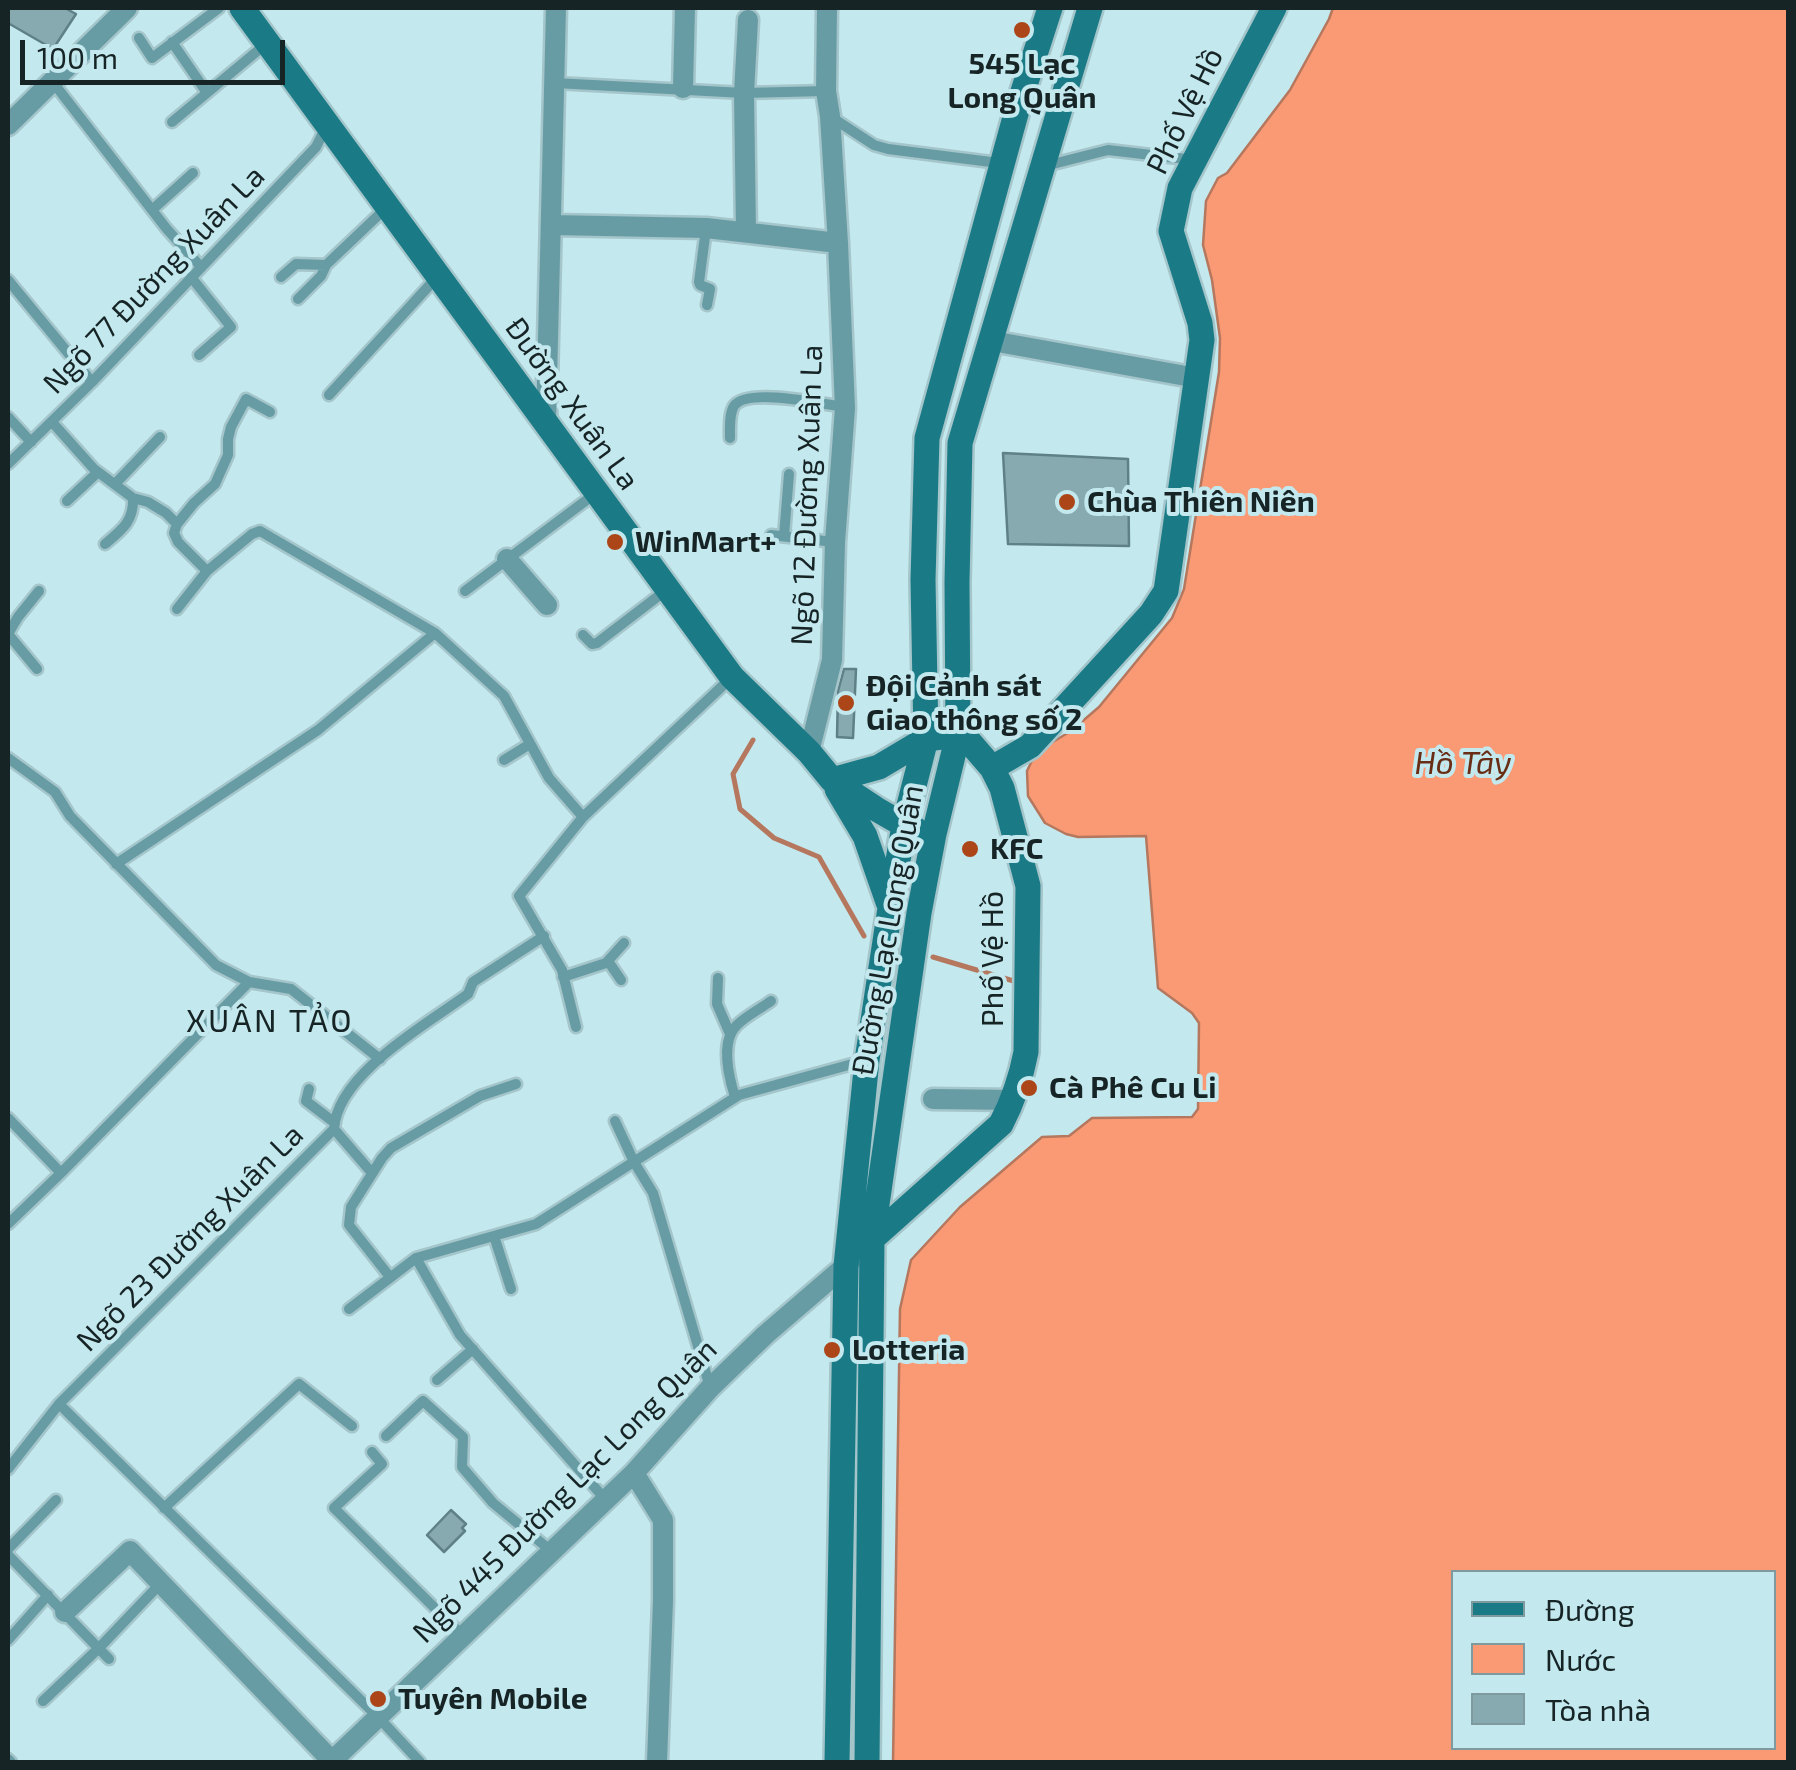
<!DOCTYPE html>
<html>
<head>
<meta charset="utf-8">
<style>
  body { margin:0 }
  #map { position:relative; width:1796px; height:1770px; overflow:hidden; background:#c3e8ee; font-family:"Exo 2",sans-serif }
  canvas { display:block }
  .frame { position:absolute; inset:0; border:10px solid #162426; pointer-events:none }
  .legend { position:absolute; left:1451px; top:1570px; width:325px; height:180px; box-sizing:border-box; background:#c3e8ee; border:2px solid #7e9a9e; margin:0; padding:12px 18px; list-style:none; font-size:30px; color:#162426 }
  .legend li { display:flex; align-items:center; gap:20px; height:50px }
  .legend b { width:50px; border:2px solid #7e9a9e }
  .scale { position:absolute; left:20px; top:40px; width:265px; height:45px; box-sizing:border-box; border:5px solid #162426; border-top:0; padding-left:12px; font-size:30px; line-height:35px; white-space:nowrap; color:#162426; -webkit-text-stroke:8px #c3e8ee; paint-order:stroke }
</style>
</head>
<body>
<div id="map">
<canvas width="1796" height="1770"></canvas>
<div class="frame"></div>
<ul class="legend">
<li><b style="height:12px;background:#1a7b87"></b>Đường</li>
<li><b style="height:28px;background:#f99a75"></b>Nước</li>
<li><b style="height:28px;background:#87aab0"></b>Tòa nhà</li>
</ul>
<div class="scale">100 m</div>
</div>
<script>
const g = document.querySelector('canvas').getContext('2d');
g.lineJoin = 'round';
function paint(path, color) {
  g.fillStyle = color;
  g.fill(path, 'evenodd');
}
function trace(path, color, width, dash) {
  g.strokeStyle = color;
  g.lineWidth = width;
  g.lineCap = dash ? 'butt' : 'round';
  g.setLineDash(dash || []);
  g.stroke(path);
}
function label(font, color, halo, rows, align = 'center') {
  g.font = font + ' "Exo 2",sans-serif';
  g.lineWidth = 8;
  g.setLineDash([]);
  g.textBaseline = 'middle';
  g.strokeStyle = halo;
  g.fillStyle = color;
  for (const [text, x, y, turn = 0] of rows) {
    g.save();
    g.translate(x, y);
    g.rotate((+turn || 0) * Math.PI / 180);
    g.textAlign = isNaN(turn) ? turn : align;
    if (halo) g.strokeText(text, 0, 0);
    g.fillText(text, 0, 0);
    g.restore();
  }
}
const water = new Path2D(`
  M1333,8H1788V1762H893L900,1309L911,1260L960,1207L1042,1137L1069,1136L1092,1118L1192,1117L1198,1109L1199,1023L1192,1013L1158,988L1146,836L1078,837L1066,834L1045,823L1028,796L1027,771L1036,752L1071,731L1099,707L1172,618L1184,589L1219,372L1220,338L1212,280L1203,245L1206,201L1218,178L1227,173L1290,90L1329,19ZM1454,1572H1774V1748H1454Z`);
paint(water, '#f99a75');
trace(water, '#b5775d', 2.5);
trace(new Path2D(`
  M753,740L733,774L740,809L774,838L819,857L864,936
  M933,957L1017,982`), '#b5775d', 5);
const building = new Path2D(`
  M8,8H65L76,14L53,49L8,23Z
  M1003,453L1128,459L1129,546L1008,544Z
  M844,669H856L853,738L837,737L838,691Z
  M451,1510L466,1524L462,1528L465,1531L444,1552L427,1535Z`);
paint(building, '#87aab0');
trace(building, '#5e8086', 2.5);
const lane = new Path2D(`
  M139,38L152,58L219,8
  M172,42L207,93
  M52,81L166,228L201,267
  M555,83L744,93L826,91
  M831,117L874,145L888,149L999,163
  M172,122L267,43
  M1045,166L1108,150L1195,160
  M152,210L193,173
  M706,229L699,282L700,285L710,289L707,305
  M191,277L231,327L199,355
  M281,277L296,264L326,265
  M8,280L92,382
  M298,299L321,276L326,265L387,207
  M329,395L438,276
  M8,417L31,442
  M52,422L94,469L133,498L148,502L166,513L177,524
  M730,438C730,429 729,414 734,406C747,387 822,404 844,407
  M8,464L92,382L316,147L325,129
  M115,484L160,437
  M67,501L98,472
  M177,524L174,533L178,542L207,571L252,534L260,531L435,633L504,696L549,778L583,817
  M177,524L194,503L215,484L228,455V439L231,427L246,399L270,412
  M771,535L834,542
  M784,536L789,474
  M105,544C122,530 134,521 133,498
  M465,591L596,493
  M177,609L207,571
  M583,635L592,644L597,643L665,591
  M37,669L8,634L18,617L39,591
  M8,758L55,792L70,816L216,965L249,982L291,989L380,1059
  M504,760L530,744
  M116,864L318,730L435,633
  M608,961L621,980
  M563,977L606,963L624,943
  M718,978L717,1004L730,1034
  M576,1027L562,970L519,896L583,817L732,677
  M309,1089L306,1101L335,1123
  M735,1097C729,1078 720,1041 737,1025C746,1016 760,1009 771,1001
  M8,1118L61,1173
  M615,1121L634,1162L653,1193L710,1387
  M334,1129L372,1173
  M8,1224L61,1173L249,982
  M494,1236L511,1289
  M416,1258L460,1335L605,1499
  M390,1277L349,1225L351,1207L382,1158L391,1148L480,1096L516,1084
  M349,1309L416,1258L536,1224L739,1095L867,1060
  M437,1380L473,1349
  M59,1404L379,1718L420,1762
  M386,1436L423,1401L463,1437L462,1467L493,1503L550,1550
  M372,1452L382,1464L334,1508L463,1636
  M8,1469L59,1404L334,1129C337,1074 427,1024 468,994L473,982L544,936
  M164,1508L299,1384L352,1426
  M8,1549L56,1500
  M8,1555L109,1659
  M8,1640L48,1595
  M43,1701L99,1648L160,1584
  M8,1759L11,1762`);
const street = new Path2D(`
  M683,88L685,8
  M8,125L127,8
  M552,225L706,228L838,243
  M746,231L744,93L748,20
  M992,341L1197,378
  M546,422L556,8
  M507,559L547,605
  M809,752L832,660L835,542L845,408L838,243L830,116L826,91L827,8
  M933,1099L1013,1100
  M634,1473L663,1520V1601L657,1762
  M65,1612L130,1551L332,1761
  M331,1762L634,1473L710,1388L765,1335L851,1261`);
const secondary = new Path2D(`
  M242,8L732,677L809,752L832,780L876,809L904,825L915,829
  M992,768L1030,746L1151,614L1166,591L1202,340L1200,323L1171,231L1180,188L1274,8
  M832,780L879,767L926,739L958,735L967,739L992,768L1002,788L1028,886L1026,1052C1021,1078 1013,1101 1001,1124L872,1239
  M837,789L865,836L888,902
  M837,1762L846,1266L867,1060L890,908L904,825L926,739L923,580L927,438L1017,110L1050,8
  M867,1762L872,1239L919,913L934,834L958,735L957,582L960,443L1090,8`);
trace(lane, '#a4c5ca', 15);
trace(street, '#a4c5ca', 25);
trace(secondary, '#a4c5ca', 30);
trace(lane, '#689ca5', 10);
trace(street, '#689ca5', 20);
trace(secondary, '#1a7b87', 25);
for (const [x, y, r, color] of [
  [1022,30,10,"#ac4619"],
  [1067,502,10,"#ac4619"],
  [615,542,10,"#ac4619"],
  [846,703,10,"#ac4619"],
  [970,849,10,"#ac4619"],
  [1029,1088,10,"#ac4619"],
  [832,1350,10,"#ac4619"],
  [378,1699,10,"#ac4619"]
]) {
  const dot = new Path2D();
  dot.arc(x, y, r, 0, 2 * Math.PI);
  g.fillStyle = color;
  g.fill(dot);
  trace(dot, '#c3e8ee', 4);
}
label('bold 30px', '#162426', '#c3e8ee', [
  ["545 Lạc",1022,64,"center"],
  ["Long Quân",1022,98,"center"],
  ["Chùa Thiên Niên",1087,502],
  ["WinMart+",635,542],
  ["Đội Cảnh sát",866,686],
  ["Giao thông số 2",866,720],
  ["KFC",990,849],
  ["Cà Phê Cu Li",1049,1088],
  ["Lotteria",852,1350],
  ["Tuyên Mobile",398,1699]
], 'left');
label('30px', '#162426', '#c3e8ee', [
  ["Phố Vệ Hồ",1185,111,-64],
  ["Ngõ 77 Đường Xuân La",154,280,-46],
  ["Đường Xuân La",572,404,54],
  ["Ngõ 12 Đường Xuân La",807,495,-88],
  ["Đường Lạc Long Quân",888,930,-80],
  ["Phố Vệ Hồ",993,959,-90],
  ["Ngõ 23 Đường Xuân La",190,1238,-45],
  ["Ngõ 445 Đường Lạc Long Quân",565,1491,-45]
]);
label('italic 32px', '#682d14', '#c3e8ee', [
  ["Hồ Tây",1463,763]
]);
g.letterSpacing = '2.5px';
label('32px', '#162426', '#c3e8ee', [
  ["XUÂN TẢO",270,1021]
]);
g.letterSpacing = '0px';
</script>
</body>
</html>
